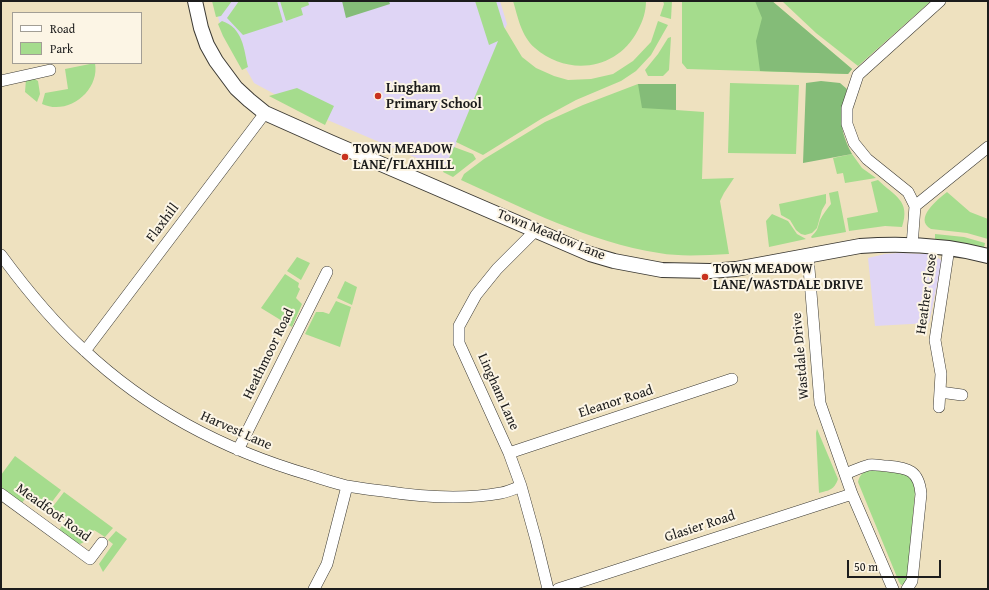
<!DOCTYPE html>
<html>
<head>
<meta charset="utf-8">
<style>
  body { margin:0 }
  #map { position:relative; width:989px; height:590px; overflow:hidden; background:#eee1bf; font-family:"Gentium Book Plus",serif }
  canvas { display:block }
  .frame { position:absolute; inset:0; border:2px solid #1c1c1c; pointer-events:none }
  .legend { position:absolute; left:12px; top:12px; width:130px; height:52px; box-sizing:border-box; background:#fcf5e5; border:1px solid #a29e95; margin:0; padding:5px 7px; list-style:none; font-size:12px; color:#1c1c1c }
  .legend li { display:flex; align-items:center; gap:8px; height:20px }
  .legend b { width:20px; border:1px solid #a29e95 }
  .scale { position:absolute; left:847px; top:560px; width:94px; height:18px; box-sizing:border-box; border:2px solid #1c1c1c; border-top:0; padding-left:5px; font-size:12px; line-height:14px; white-space:nowrap; color:#1c1c1c; -webkit-text-stroke:3px #fcf5e5; paint-order:stroke }
</style>
</head>
<body>
<div id="map">
<canvas width="989" height="590"></canvas>
<div class="frame"></div>
<ul class="legend">
<li><b style="height:5px;background:#fff"></b>Road</li>
<li><b style="height:11px;background:#a5dc8d"></b>Park</li>
</ul>
<div class="scale">50 m</div>
</div>
<script>
const g = document.querySelector('canvas').getContext('2d');
g.lineJoin = 'round';
function paint(path, color) {
  g.fillStyle = color;
  g.fill(path, 'evenodd');
}
function trace(path, color, width, dash) {
  g.strokeStyle = color;
  g.lineWidth = width;
  g.lineCap = dash ? 'butt' : 'round';
  g.setLineDash(dash || []);
  g.stroke(path);
}
function label(font, color, halo, rows, align = 'center') {
  g.font = font + ' "Gentium Book Plus",serif';
  g.lineWidth = 4;
  g.setLineDash([]);
  g.textBaseline = 'middle';
  g.strokeStyle = halo;
  g.fillStyle = color;
  for (const [text, x, y, turn = 0] of rows) {
    g.save();
    g.translate(x, y);
    g.rotate((+turn || 0) * Math.PI / 180);
    g.textAlign = isNaN(turn) ? turn : align;
    if (halo) g.strokeText(text, 0, 0);
    g.fillText(text, 0, 0);
    g.restore();
  }
}
paint(new Path2D(`
  M214,1H500L507,24L445,170L304,110L254,83L245,67L223,36Z
  M898,253L933,254L942,261L929,323L875,326L868,258L885,254Z`), '#dfd5f5');
paint(new Path2D(`
  M212,1H232L221,16L216,17Z
  M239,1H277L283,22L243,35L227,18Z
  M280,1H308L309,5L301,8L303,15L286,21Z
  M475,1H496L504,27L522,57L536,68L554,76L568,80L591,79L613,74L633,61L651,42L658,21L668,25L651,55L636,71L621,81L576,100L541,119L483,155L456,142L498,41L489,45Z
  M513,1H646C646,11 643,21 638,30C618,70 568,77 535,48C521,36 518,17 513,1Z
  M663,1H672L671,19L660,16L664,4Z
  M682,1H772L852,69L848,74L687,69L682,63Z
  M782,1H931L858,66L816,33Z
  M222,21C243,28 244,49 248,67L242,70L223,36L218,24Z
  M671,37L669,70L663,76H648L645,70L658,54L668,38Z
  M95,63C100,91 68,116 42,104L45,93L68,89L65,69Z
  M33,78L38,81L40,94L37,102L25,92L26,79Z
  M730,83L799,85L796,154L728,153Z
  M638,84H676V110L704,112L702,179L734,178L724,193L720,201L729,254C706,255 681,257 659,253C589,242 525,209 461,180L464,174L484,159L545,122L583,105Z
  M297,88L334,106L325,125L269,96Z
  M454,147L473,154L476,159L453,177L443,172Z
  M852,154L862,168L876,178L845,183L843,173L837,174L833,158Z
  M878,180C894,196 911,200 902,227L885,226L849,231L847,218L878,212L871,182Z
  M838,191L846,232L812,238L811,237C819,229 817,229 820,220C823,214 827,209 831,204L829,193Z
  M947,192L970,212L988,219V239L967,233L931,229C913,219 938,199 947,192Z
  M826,194V203L822,210L817,228L812,233L805,235L801,234L796,230L790,220L781,215L779,204Z
  M772,214L788,221L797,234L806,239L769,247L766,221Z
  M935,234L964,237L985,243L984,248L962,243L935,239Z
  M297,257L310,263L301,280L287,271Z
  M285,274L299,283L298,287L300,289L296,298L302,304L292,327L261,308Z
  M345,281L357,287L352,305L337,298Z
  M336,301L351,307L340,347L305,334L316,312H323L329,314Z
  M817,429L838,479C834,490 830,490 819,493L816,433Z
  M15,456L61,490L48,507L29,493L22,503L1,487V475Z
  M871,470L905,474L913,481L915,492L907,580L905,584L901,585L899,582L858,482C860,474 863,472 871,470Z
  M64,492L113,528L105,537L94,530L86,541L80,544L76,543L59,530L66,520L51,509Z
  M116,531L127,539L103,572L99,564L113,544L108,540Z`), '#a5dc8d');
paint(new Path2D(`
  M342,1H389L390,4L346,18Z
  M755,1H772L852,69L848,74L760,71L756,41L762,18Z
  M821,81L840,83L847,89C839,116 839,129 852,154L803,163L806,83Z
  M638,84H676V110L642,108Z`), '#84bc78');
const minor = new Path2D(`
  M1,81L50,70
  M915,206L908,192L867,159L854,143L847,124V108L858,75L940,1
  M535,231L497,269L476,295L459,326V343L509,453L521,486L536,540L548,589
  M912,246L915,206L988,147
  M1,255C26,289 53,322 84,350C148,410 227,451 310,475C322,479 335,483 347,486C359,488 371,490 383,491C421,497 463,500 501,493C508,492 514,489 521,486
  M808,256L820,403L852,494L893,589
  M85,351L265,113
  M940,392L962,395
  M939,407L941,374L935,340L949,248
  M238,450L327,272
  M509,453L732,379
  M845,474C853,471 861,467 869,465C874,464 882,466 887,466C908,468 919,470 921,494L912,581L907,589
  M1,494L90,559L102,543
  M314,589L327,564L347,486
  M558,589L852,494`);
const tertiary = new Path2D(`
  M195,1L201,28L207,45L216,61L236,88L249,100L265,113L330,142L590,254L614,261L662,270L710,271L736,269L860,246C903,243 947,245 988,256`);
trace(minor, '#3c3a34', 12);
trace(tertiary, '#3c3a34', 16);
trace(minor, '#fff', 11);
trace(tertiary, '#fff', 14);
for (const [x, y, r, color] of [
  [378,96,4,"#c8321e"],
  [345,157,4,"#c8321e"],
  [705,277,4,"#c8321e"]
]) {
  const dot = new Path2D();
  dot.arc(x, y, r, 0, 2 * Math.PI);
  g.fillStyle = color;
  g.fill(dot);
  trace(dot, '#fcf5e5', 1.5);
}
label('bold 14px', '#1c1c1c', '#fcf5e5', [
  ["Lingham",386,88],
  ["Primary School",386,104],
  ["TOWN MEADOW",353,149],
  ["LANE/FLAXHILL",353,165],
  ["TOWN MEADOW",713,269],
  ["LANE/WASTDALE DRIVE",713,285]
], 'left');
label('14px', '#1c1c1c', '#fcf5e5', [
  ["Flaxhill",163,223,-53],
  ["Town Meadow Lane",551,235,22],
  ["Heather Close",927,294,-82],
  ["Heathmoor Road",269,354,-64],
  ["Wastdale Drive",801,356,-95],
  ["Lingham Lane",498,392,66],
  ["Eleanor Road",616,402,-18],
  ["Harvest Lane",236,431,24],
  ["Meadfoot Road",53,513,36],
  ["Glasier Road",700,527,-18]
]);
</script>
</body>
</html>
